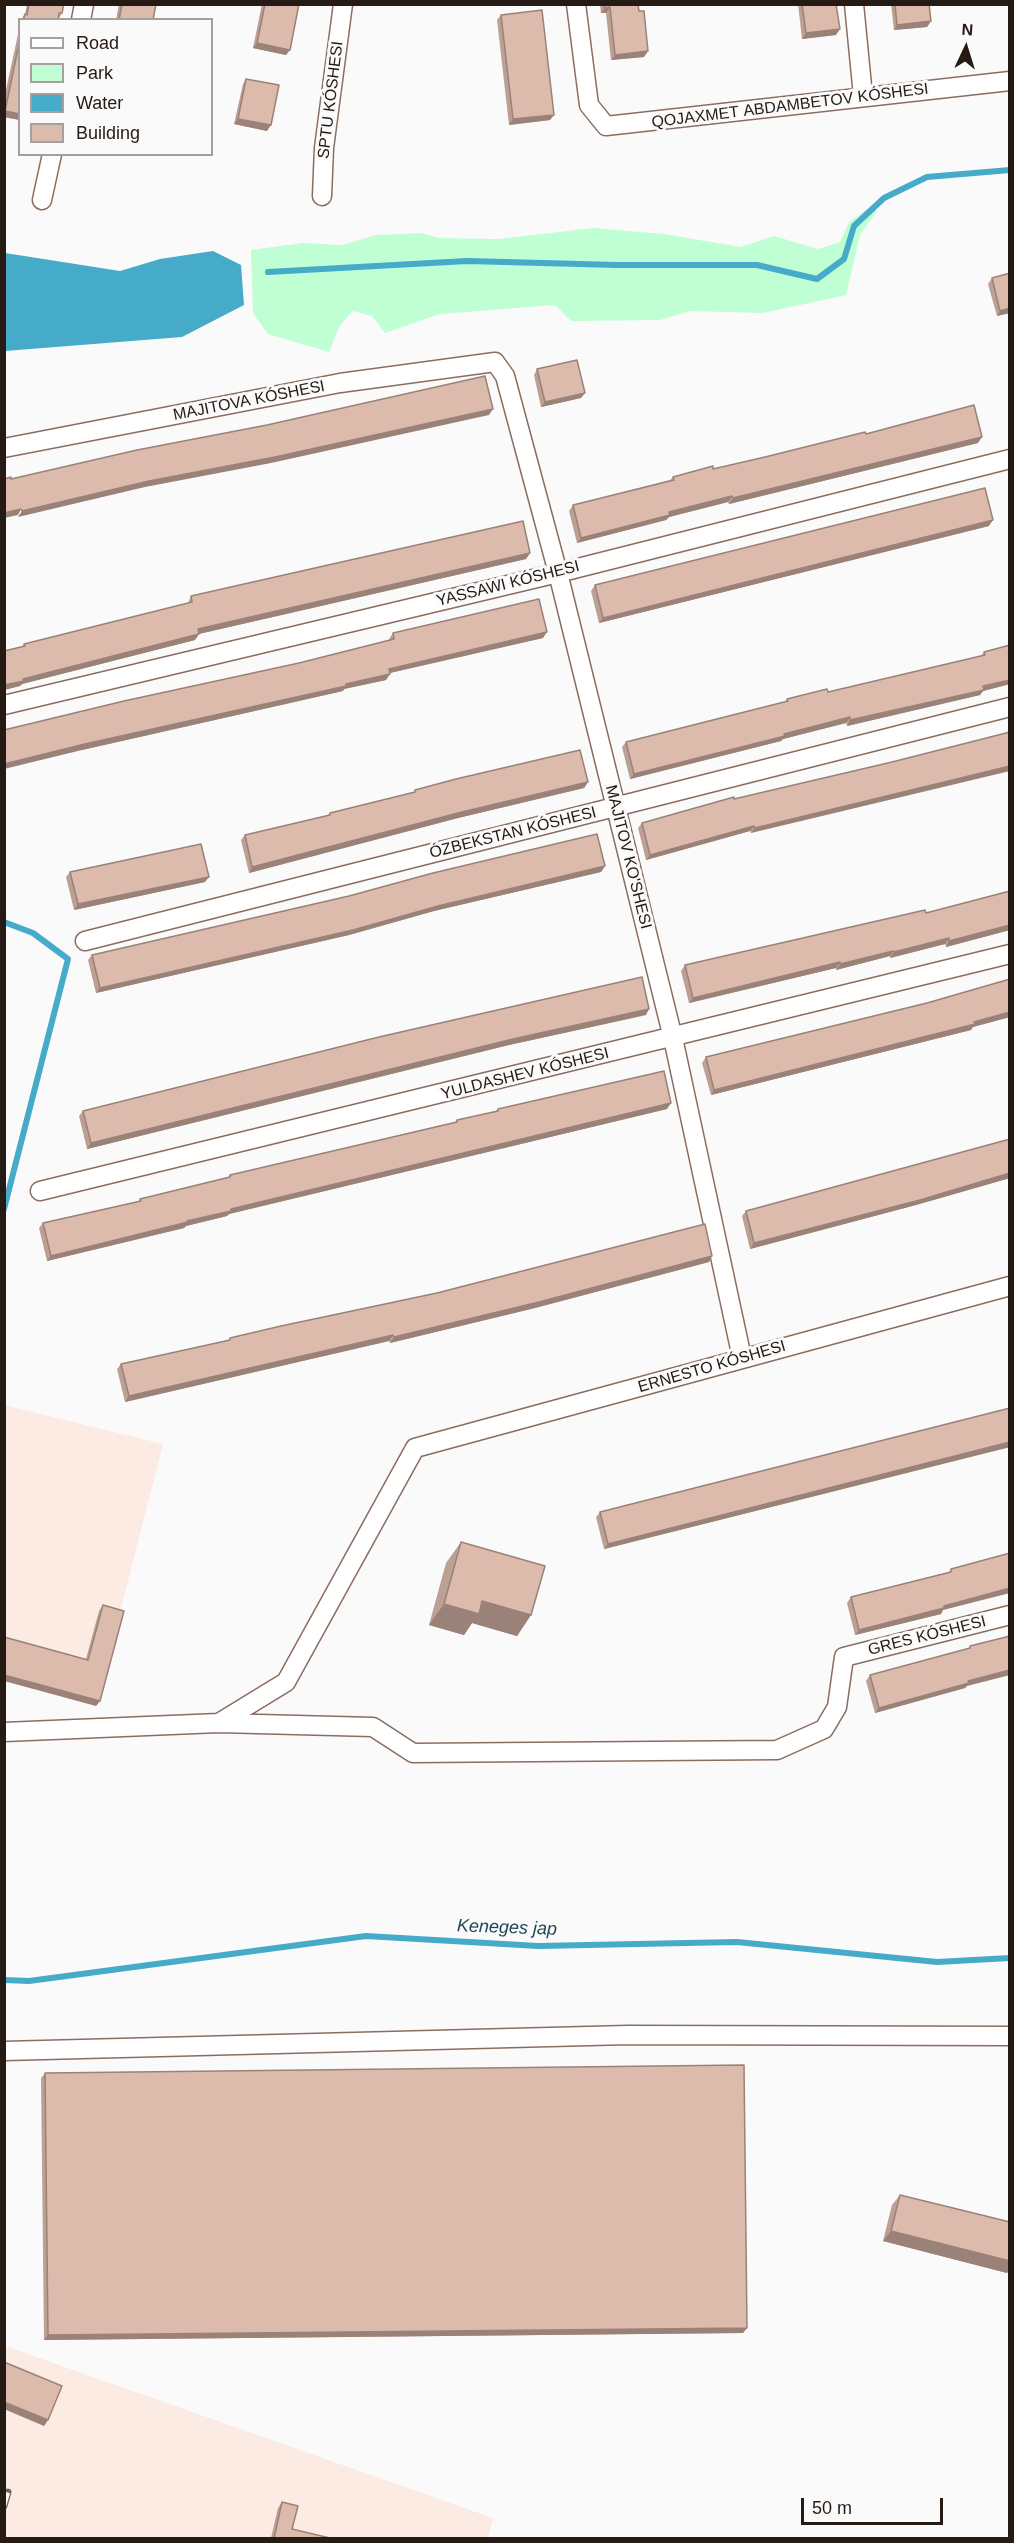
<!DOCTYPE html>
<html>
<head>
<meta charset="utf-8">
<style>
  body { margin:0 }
  #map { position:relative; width:1014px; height:2543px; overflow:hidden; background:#fafafa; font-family:Arial,sans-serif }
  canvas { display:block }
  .frame { position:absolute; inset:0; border:6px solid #261a14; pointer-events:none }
  .legend { position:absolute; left:18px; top:18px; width:195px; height:138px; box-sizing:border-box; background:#fafafa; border:2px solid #a5a09e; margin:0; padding:8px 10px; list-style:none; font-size:18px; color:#261a14 }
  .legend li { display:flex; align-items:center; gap:12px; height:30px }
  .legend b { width:30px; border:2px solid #a5a09e }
  .north { position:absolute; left:936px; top:18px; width:60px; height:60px; -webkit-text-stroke:4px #fafafa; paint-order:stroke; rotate:4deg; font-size:16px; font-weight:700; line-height:24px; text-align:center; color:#261a14 }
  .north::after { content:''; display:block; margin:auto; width:21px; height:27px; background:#261a14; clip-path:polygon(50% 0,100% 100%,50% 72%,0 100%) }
  .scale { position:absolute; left:801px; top:2498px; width:142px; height:27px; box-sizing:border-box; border:3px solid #261a14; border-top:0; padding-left:8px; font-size:18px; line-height:21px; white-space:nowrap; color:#261a14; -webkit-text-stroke:4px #fafafa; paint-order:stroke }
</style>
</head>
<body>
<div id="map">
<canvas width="1014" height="2543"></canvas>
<div class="frame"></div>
<ul class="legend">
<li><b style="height:8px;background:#fff"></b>Road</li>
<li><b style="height:16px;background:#c0fed4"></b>Park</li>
<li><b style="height:16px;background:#45abc8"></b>Water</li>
<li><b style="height:16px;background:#dcbaac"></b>Building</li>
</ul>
<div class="north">N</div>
<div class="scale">50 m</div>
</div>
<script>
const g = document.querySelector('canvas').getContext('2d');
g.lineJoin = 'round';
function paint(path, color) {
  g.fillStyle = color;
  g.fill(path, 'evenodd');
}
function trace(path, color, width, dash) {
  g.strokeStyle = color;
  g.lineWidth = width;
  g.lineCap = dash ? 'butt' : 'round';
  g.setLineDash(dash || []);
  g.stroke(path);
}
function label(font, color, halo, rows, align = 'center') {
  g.font = font + ' Arial,sans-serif';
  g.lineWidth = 6;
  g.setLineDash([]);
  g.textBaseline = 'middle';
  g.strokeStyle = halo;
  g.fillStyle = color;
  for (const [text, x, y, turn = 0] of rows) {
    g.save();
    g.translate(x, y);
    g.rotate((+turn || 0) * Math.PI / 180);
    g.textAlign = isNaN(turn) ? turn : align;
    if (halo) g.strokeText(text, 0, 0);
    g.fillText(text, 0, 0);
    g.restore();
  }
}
paint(new Path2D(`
  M4,1405L163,1444L96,1706L5,1681Z
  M5,2346L493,2518L488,2538H5Z`), '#fcebe3');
paint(new Path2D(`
  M870,207L877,211L860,235L846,295L763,313L690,311L660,320L571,321L555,305L440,314L385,333L372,316L353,311L340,325L329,352L268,334L253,313L251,250L303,243L342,245L376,235L421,233L439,238L499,239L593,228L664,234L740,247L774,236L818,249L840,242L849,222Z`), '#c0fed4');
paint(new Path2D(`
  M213,251L241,265L244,305L182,337L5,351V253L120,271L160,259Z`), '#45abc8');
trace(new Path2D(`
  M268,272L467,261L617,265H757L817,279L844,259L854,226L884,198L927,177L1010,170
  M4,922L33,933L68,959L4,1209
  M4,1980L29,1981L366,1936L538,1946L737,1942L937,1962L1010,1958`), '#45abc8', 6);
const street = new Path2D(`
  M576,4L589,105L606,126L1010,81
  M854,4L863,96
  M81,20L84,4
  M322,196L324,148L343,4
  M42,200L52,154
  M4,448L340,383L495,362L505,376L558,573L673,1038L742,1358
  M4,705L558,573L1010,459
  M85,941L1010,707
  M40,1191L1010,954
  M219,1723L373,1727L413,1753L777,1750L824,1729L837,1707L844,1657L1010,1615
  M4,1732L219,1723L286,1682L415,1448L1010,1286
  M4,2051L628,2035L1010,2036`);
trace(street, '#8b6d60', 21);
trace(street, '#fff', 18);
const rail = new Path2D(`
  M4,2506L8,2492`);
trace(rail, '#6e6662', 7);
trace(rail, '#fafafa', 4.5, [14]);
paint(new Path2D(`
  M27,4H64L62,13L58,20H21L25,14Z
  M119,4H156L153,20H116Z
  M262,4H299L286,55L253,48Z
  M600,4H638L648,51L644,57L611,60L606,13H601Z
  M798,4H836V35L802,39Z
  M891,4H929L931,21L927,27L894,30Z
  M501,15L554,115L550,120L509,125L497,20Z
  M20,25V120L4,117V99Z
  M246,79L267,131L234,124L243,84Z
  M1010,273V313L997,316L988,284L992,278Z
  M537,369L581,398L541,407L534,375Z
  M866,434L978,443L729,504L728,502L669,517L666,520L577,543L569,511L573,505L670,480L673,477L713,469Z
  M989,526L599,623L591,591L595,585Z
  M530,553L526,559L199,634L195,640L22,684L20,686L4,690V651L22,647L24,644L188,603L191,596Z
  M393,633L543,638L390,673L386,680L344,689L343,691L82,750L299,663L390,640L389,639Z
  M1010,645V684L983,691L980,695L847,726L846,723L783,739L781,741L630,779L622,747L626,742L785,702L787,699L828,692L981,656L984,652Z
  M892,762L751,833L750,831L646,860L638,828L642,823L734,799Z
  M588,782L584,788L458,818L249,873L241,840L245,835L328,815L330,813L413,793L415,790Z
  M605,866L601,872L434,911L349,935L96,993L88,960L92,955Z
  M70,872L205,882L74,910L66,877Z
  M1010,891V930L946,947L945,944L890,958V956L836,970V968L689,1003L681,971L685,965L926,913Z
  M1010,979V1017L973,1027L971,1030L711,1095L702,1063L706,1057L927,1003Z
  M646,1015L509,1045L87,1149L79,1116L83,1111Z
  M498,1109H667L229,1214L227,1216L186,1226L184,1228L47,1261L39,1228L43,1223L139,1201L140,1199L228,1177L230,1175L455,1122L457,1120L496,1111Z
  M1010,1139V1178L916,1205L750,1249L742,1216L746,1211Z
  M712,1256L709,1262L535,1308L390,1343L389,1341L125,1402L117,1369L121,1364L228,1341L230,1338Z
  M1010,1408V1447L604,1549L596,1517L600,1512Z
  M461,1542L531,1615L517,1636L472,1623L464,1635L429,1625L446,1563Z
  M1010,1553L943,1610L941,1614L855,1635L847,1603L851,1597L949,1572L951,1569Z
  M103,1605L100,1701L96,1706L86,1659L99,1611Z
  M1010,1636L965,1688L875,1713L866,1681L870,1675L968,1649L970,1646Z
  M45,2073L747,2328L743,2333L44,2340L41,2078Z
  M900,2195L1010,2222V2268L1007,2273L883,2241L892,2205Z
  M282,2502L292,2529L330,2538H271L278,2508Z`), '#bda094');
paint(new Path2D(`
  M610,7L606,13H601L605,8Z
  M931,21L927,27L894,30L897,25Z
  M840,29L836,35L802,39L806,33Z
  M257,43L290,50L286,55L253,48Z
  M648,51L644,57L611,60L615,55Z
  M5,111L20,114V120L4,117Z
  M554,115L550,120L509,125L513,119Z
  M238,119L271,125L267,131L234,124Z
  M1010,308V313L997,316L1000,311Z
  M585,393L581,398L541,407L545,402Z
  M493,409L489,415L271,463L145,487L18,517L22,511L149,481Z
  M982,437L978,443L729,504L733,498Z
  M732,496L728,502L669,517L666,520L577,543L581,538L669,512Z
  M21,509L18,515L4,518V513Z
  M993,520L989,526L599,623L603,618Z
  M530,553L526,559L194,635L198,629Z
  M547,632L543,638L385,674L389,669Z
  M199,634L195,640L22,684L20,686L4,690V685L23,679Z
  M390,674L386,680L344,689L343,691L82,750L4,769V764L85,744Z
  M1010,680V684L983,691L980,695L847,726L850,720Z
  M850,717L846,723L783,739L781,741L630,779L634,774Z
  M1010,766V771L751,833L755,828Z
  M588,782L584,788L458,818L249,873L252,867L462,812Z
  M754,826L750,831L646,860L650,855Z
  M605,866L601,872L434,911L349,935L96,993L100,988Z
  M209,877L205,882L74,910L78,904Z
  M1010,925V930L946,947L949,941Z
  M949,938L945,944L890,958L894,952Z
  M893,951L890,956L836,970L840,964Z
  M840,962L836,968L689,1003L693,998Z
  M649,1009L646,1015L509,1045L87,1149L91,1143L513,1039Z
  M1010,1012V1017L973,1027L971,1030L711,1095L714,1090L974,1022Z
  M671,1103L667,1109L229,1214L227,1216L186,1226L184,1228L47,1261L51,1256L231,1209Z
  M1010,1173V1178L916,1205L750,1249L754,1243Z
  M712,1256L709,1262L535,1308L390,1343L394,1337Z
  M393,1335L389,1341L125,1402L129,1396Z
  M1010,1442V1447L604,1549L608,1544Z
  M1010,1588V1593L943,1610L941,1614L855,1635L859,1630L944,1606Z
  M482,1601L531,1615L517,1636L472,1623L464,1635L429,1625L444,1604Z
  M1010,1670V1675L967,1686L965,1688L875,1713L879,1708L968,1681Z
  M4,1675L100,1701L96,1706L4,1681Z
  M891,2231L1010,2261V2268L1007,2273L883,2241Z
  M747,2328L743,2333L44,2340L48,2335Z
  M4,2402L48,2420L44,2426L4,2409Z`), '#9a8278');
const building = new Path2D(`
  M29,4H64L62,13H59L58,20H23L25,14L27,15Z
  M122,4H156L153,20H119Z
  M265,4H299L290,50L257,43Z
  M604,4H638L639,11H644L648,51L615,55L610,7L605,8Z
  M802,4H836L840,29L806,33Z
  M895,4H929L931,21L897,25Z
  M542,10L554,115L513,119L501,15Z
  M20,39V114L5,111Z
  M246,79L279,85L271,125L238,119Z
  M1010,273V308L1000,311L992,278Z
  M577,360L585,393L545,402L537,369Z
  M485,376L493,409L275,457L149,481L22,511L21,509L4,513V479L11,477V479L137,450L267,425Z
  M974,405L982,437L733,498L732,496L669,512L670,515L581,538L573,505L674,480L673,477L713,466V469L765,457L865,432L866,434Z
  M985,488L993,520L603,618L595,585Z
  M523,521L530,553L198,629L199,634L23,679L24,681L4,685V651L25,646L24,644L192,602L191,596Z
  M539,599L547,632L389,669L390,674L346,684V686L85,744L4,764V730L124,701L299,663L394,639L393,633Z
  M1010,645V680L983,686L984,690L850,720V717L784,734L785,736L634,774L626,742L788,701L787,699L827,689L828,692L985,655L984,652Z
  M1010,732V766L755,828L754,826L650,855L642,823L734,797V799L892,762Z
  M580,750L588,782L462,812L252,867L245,835L330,815V813L415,792V790L456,779Z
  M597,834L605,866L438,906L353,930L100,988L92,955L349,896L433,873Z
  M201,844L209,877L78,904L70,872Z
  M1010,891V925L949,941V938L894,952L893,951L840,964V962L693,998L685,965L925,910L926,913Z
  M642,977L649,1009L513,1039L91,1143L83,1111L379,1037Z
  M1010,979V1012L974,1022L975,1024L714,1090L706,1057L927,1003Z
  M664,1071L671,1103L231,1209V1211L187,1221L188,1222L51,1256L43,1223L141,1201L140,1199L230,1177V1175L457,1122V1120L498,1111V1109Z
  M1010,1139V1173L920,1200L754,1243L746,1211Z
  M705,1224L712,1256L539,1302L394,1337L393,1335L129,1396L121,1364L230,1340V1338L281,1326L437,1293Z
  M1010,1408V1442L608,1544L600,1512Z
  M461,1542L545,1566L531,1615L482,1601L479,1614L444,1604Z
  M1010,1553V1588L944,1606V1608L859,1630L851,1597L951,1572V1569Z
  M103,1605L124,1611L100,1701L4,1675V1637L88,1660Z
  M1010,1636V1670L968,1681L969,1683L879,1708L870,1675L970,1648V1646Z
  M744,2065L747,2328L48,2335L45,2073Z
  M900,2195L1010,2222V2261L891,2231Z
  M4,2362L62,2386L48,2420L4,2402Z
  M282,2502L298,2506L292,2529L330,2538H274Z`);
paint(building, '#dcbaac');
trace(building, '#9a8278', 1.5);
label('16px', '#261a14', '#fafafa', [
  ["SPTU KÓSHESI",331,100,-83],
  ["QOJAXMET ABDAMBETOV KÓSHESI",790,106,-7],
  ["MAJITOVA KÓSHESI",249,401,-11],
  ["YASSAWI KÓSHESI",508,584,-14],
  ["ÓZBEKSTAN KÓSHESI",513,833,-14],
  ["MAJITOV KO'SHESI",628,857,76],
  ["YULDASHEV KÓSHESI",525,1074,-14],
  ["ERNESTO KÓSHESI",712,1367,-16],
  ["GRES KÓSHESI",927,1636,-14]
]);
label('italic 18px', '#1c4855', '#fafafa', [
  ["Keneges jap",507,1928,2]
]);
</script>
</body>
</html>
